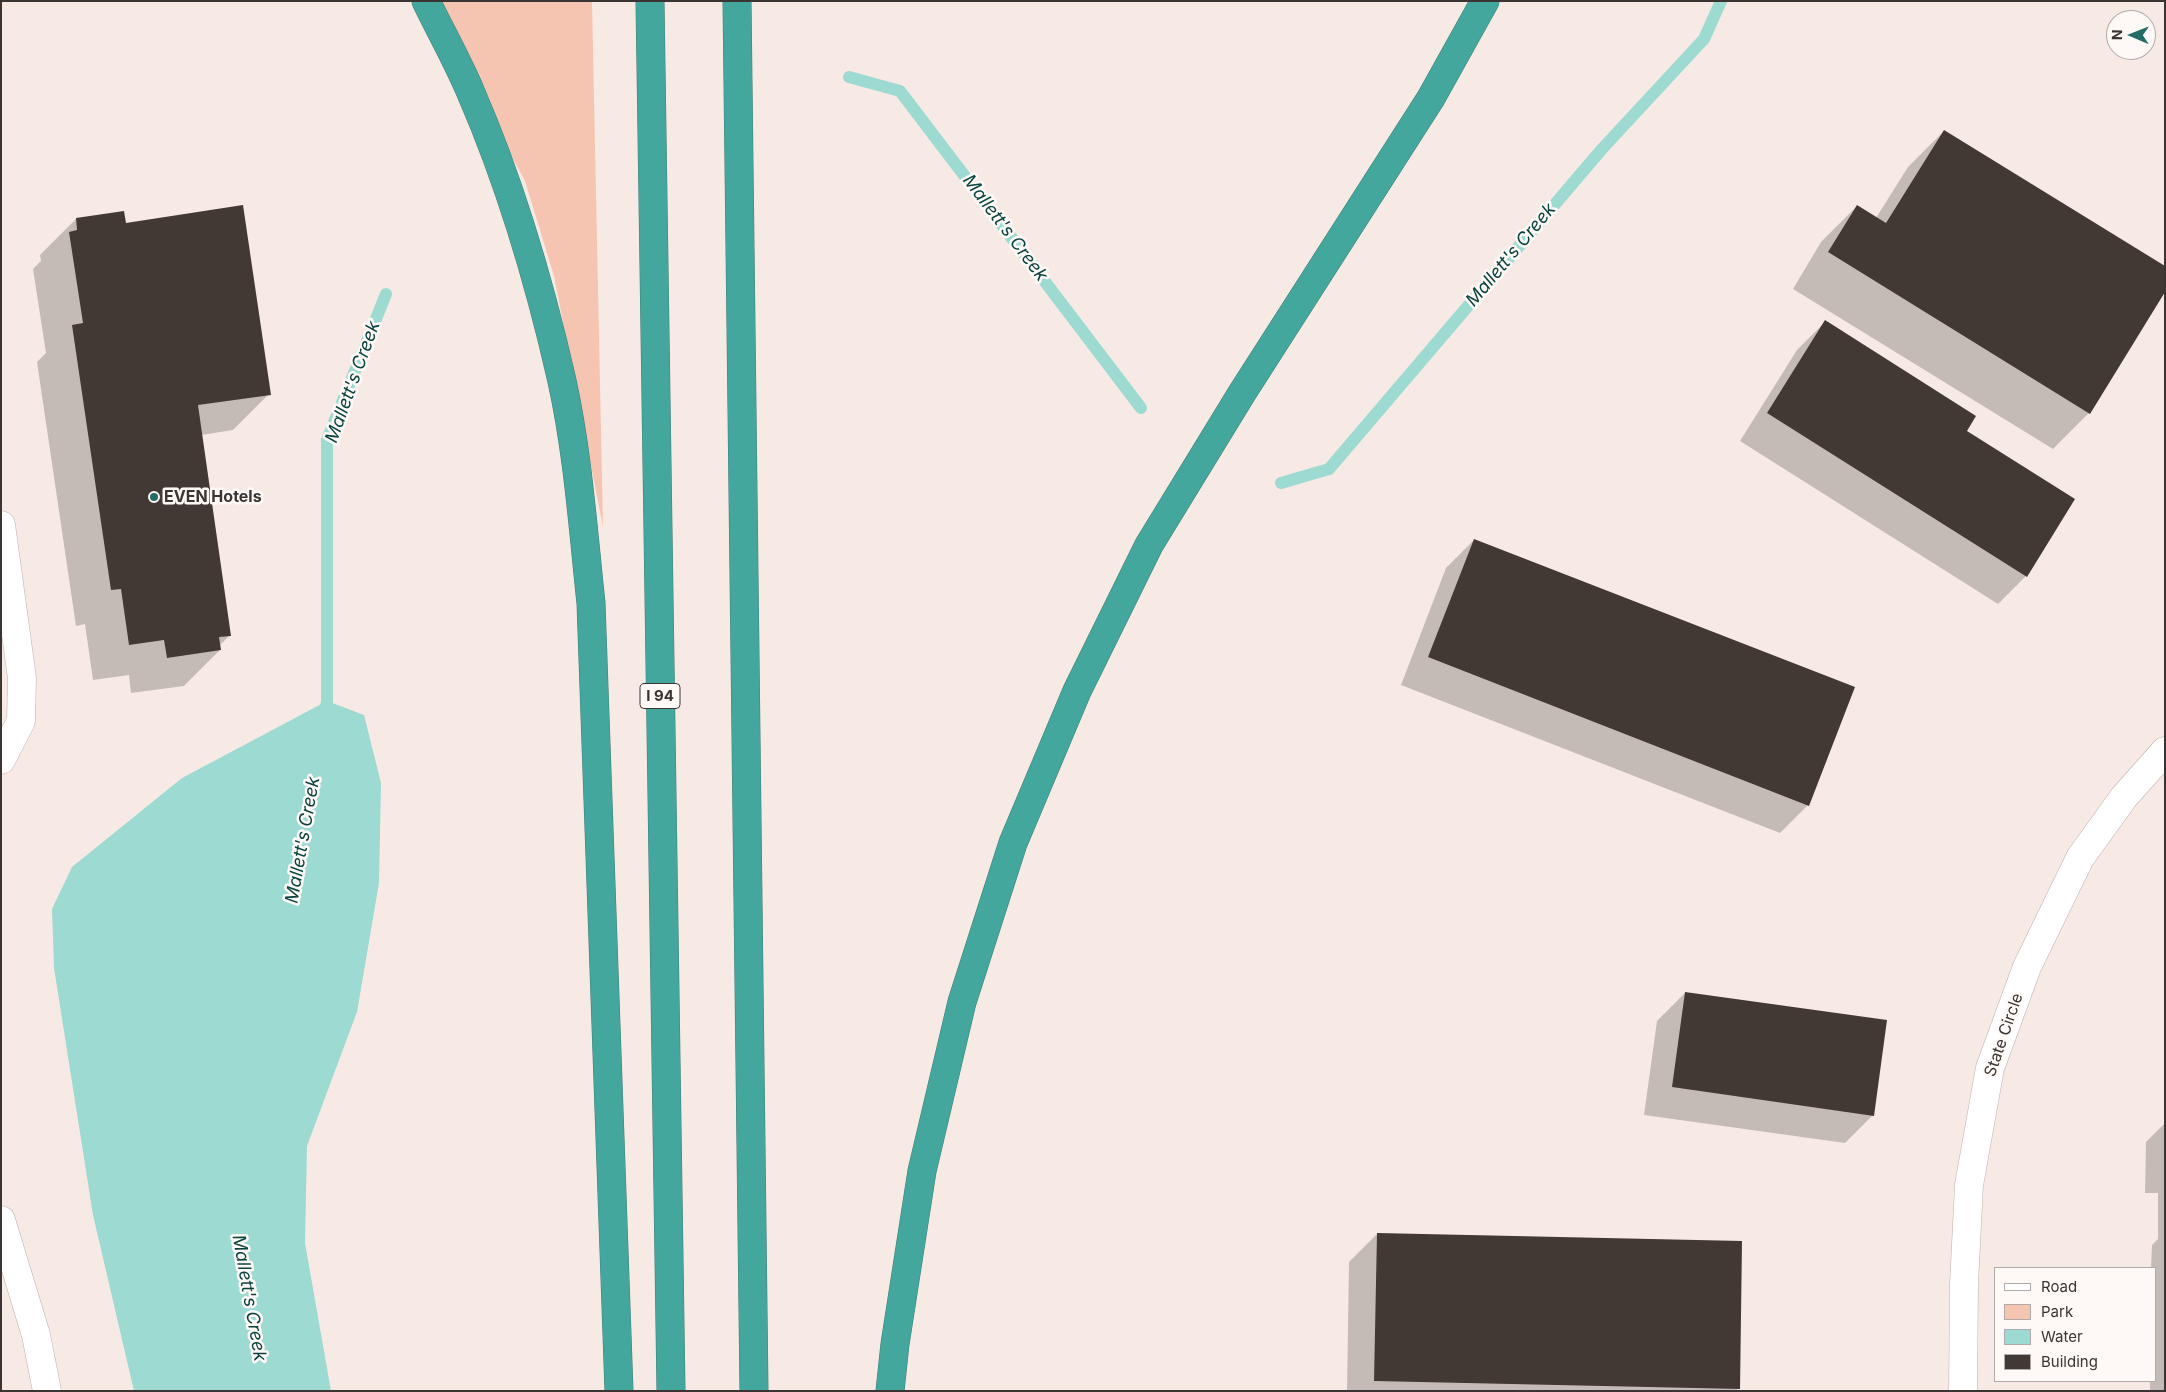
<!DOCTYPE html>
<html>
<head>
<meta charset="utf-8">
<style>
  body { margin:0 }
  #map { position:relative; width:2166px; height:1392px; overflow:hidden; background:#f7eae4; font-family:Inter,sans-serif }
  canvas { display:block }
  .frame { position:absolute; inset:0; border:2px solid #3a3533; pointer-events:none }
  .legend { position:absolute; left:1994px; top:1267px; width:162px; height:115px; box-sizing:border-box; background:#fef9f7; border:1px solid #b0aba9; margin:0; padding:6px 9px; list-style:none; font-size:15px; color:#3a3533 }
  .legend li { display:flex; align-items:center; gap:10px; height:25px }
  .legend b { width:25px; border:1px solid #b0aba9 }
  .north { position:absolute; left:2106px; top:10px; width:50px; height:50px; box-sizing:border-box; background:#fef9f7; border:1px solid #b0aba9; border-radius:50%; rotate:271deg; font-size:14px; font-weight:700; line-height:20px; text-align:center; color:#3a3533 }
  .north::after { content:''; display:block; margin:auto; width:18px; height:22px; background:#246d66; clip-path:polygon(50% 0,100% 100%,50% 72%,0 100%) }
</style>
</head>
<body>
<div id="map">
<canvas width="2166" height="1392"></canvas>
<div class="frame"></div>
<ul class="legend">
<li><b style="height:6px;background:#fff"></b>Road</li>
<li><b style="height:14px;background:#f6c5b2"></b>Park</li>
<li><b style="height:14px;background:#9cdad2"></b>Water</li>
<li><b style="height:14px;background:#423834"></b>Building</li>
</ul>
<div class="north">N</div>
</div>
<script>
const g = document.querySelector('canvas').getContext('2d');
g.lineJoin = 'round';
function paint(path, color) {
  g.fillStyle = color;
  g.fill(path, 'evenodd');
}
function trace(path, color, width, dash) {
  g.strokeStyle = color;
  g.lineWidth = width;
  g.lineCap = dash ? 'butt' : 'round';
  g.setLineDash(dash || []);
  g.stroke(path);
}
function label(font, color, halo, rows, align = 'center') {
  g.font = font + ' Inter,sans-serif';
  g.lineWidth = 5;
  g.setLineDash([]);
  g.textBaseline = 'middle';
  g.strokeStyle = halo;
  g.fillStyle = color;
  for (const [text, x, y, turn = 0] of rows) {
    g.save();
    g.translate(x, y);
    g.rotate((+turn || 0) * Math.PI / 180);
    g.textAlign = isNaN(turn) ? turn : align;
    if (halo) g.strokeText(text, 0, 0);
    g.fillText(text, 0, 0);
    g.restore();
  }
}
paint(new Path2D(`
  M427,1H592L603,527L554,276L525,181Z`), '#f6c5b2');
paint(new Path2D(`
  M327,701L364,715L381,783L379,883L357,1012L307,1146L305,1243L331,1391H134L93,1215L54,968L52,909L72,867L182,778Z`), '#9cdad2');
paint(new Path2D(`
  M1944,131L2165,289L2089,413L2053,449L1793,289L1821,242L1857,206L1876,218L1908,167Z
  M76,219L125,224L269,394L233,430L201,435L230,635L219,646L220,650L184,686L131,693L129,675L93,680L85,624L76,626L37,362L46,353L33,269L41,261L40,255Z
  M1825,322L2026,576L1998,604L1740,441L1797,350Z
  M1474,540L1808,805L1780,833L1401,685L1446,568Z
  M1685,993L1873,1115L1845,1143L1644,1115L1657,1021Z
  M2165,1123V1391H2150V1381H2155V1268H2151L2152,1245L2158,1239V1193H2145L2146,1142Z
  M1377,1234L1738,1389L1736,1391H1347L1349,1262Z`), '#0003');
trace(new Path2D(`
  M849,77L900,91L1141,408
  M1281,483L1329,469L1602,149L1704,39L1721,1
  M324,718L327,701V440L386,294`), '#9cdad2', 12);
paint(new Path2D(`
  M1944,130L2165,266V292L2090,414L1828,252L1857,205L1886,223Z
  M243,205L271,395L198,405L231,636L219,637L221,650L167,658L164,640L129,645L121,589L111,590L72,325L83,323L69,232L77,230L76,218L124,211L126,223Z
  M1825,320L1976,416L1967,431L2075,499L2027,577L1767,413Z
  M1474,539L1855,687L1809,806L1428,657Z
  M1685,992L1887,1020L1874,1116L1672,1087Z
  M1377,1233L1742,1241L1740,1389L1374,1381Z`), '#423834');
const minor = new Path2D(`
  M1,525L22,678L21,721L1,760
  M1,1220L36,1335L47,1391
  M1963,1391L1964,1284L1969,1185L1990,1068L2027,967L2080,858L2124,797L2165,751`);
const highway = new Path2D(`
  M426,1C441,32 458,62 471,93C511,185 540,284 562,381C578,454 583,529 591,603L619,1391
  M650,1L671,1391
  M737,1L754,1391
  M890,1391L895,1344L922,1171L962,1002L1013,843L1077,691L1149,545L1242,393L1431,98L1485,1`);
trace(minor, '#bcafaa', 29);
trace(highway, '#407f78', 29);
trace(minor, '#fff', 28);
trace(highway, '#43a79d', 28);
for (const [x, y, r, color] of [
  [154,497,5,"#246d66"]
]) {
  const dot = new Path2D();
  dot.arc(x, y, r, 0, 2 * Math.PI);
  g.fillStyle = color;
  g.fill(dot);
  trace(dot, '#fef9f7', 2);
}
for (const [x, y, w] of [
  [660,696,40]
]) {
  const box = new Path2D();
  box.roundRect(x - w / 2, y - 12.5, w, 25, 4);
  g.fillStyle = '#fef9f7';
  g.fill(box);
  trace(box, '#3a3533', 1);
}
label('bold 15px', '#3a3533', null, [
  ["I 94",660,696]
]);
label('bold 16px', '#3a3533', '#fef9f7', [
  ["EVEN Hotels",164,497]
], 'left');
label('16px', '#3a3533', '#fef9f7', [
  ["State Circle",2004,1035,-71]
]);
label('italic 18px', '#09433e', '#fef9f7', [
  ["Mallett's Creek",1005,228,53],
  ["Mallett's Creek",1511,255,-50],
  ["Mallett's Creek",353,382,-70],
  ["Mallett's Creek",303,840,-80],
  ["Mallett's Creek",249,1298,80]
]);
</script>
</body>
</html>
